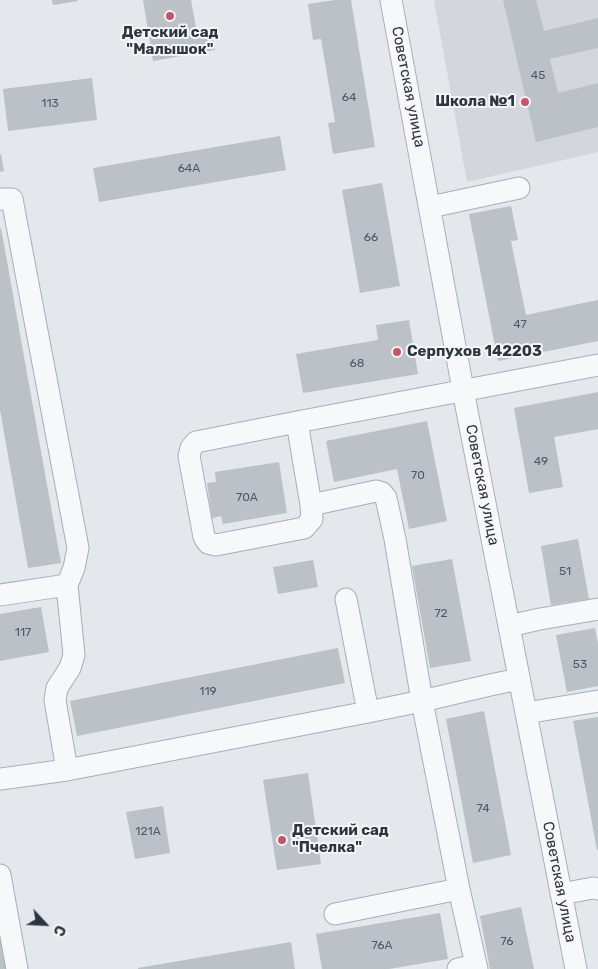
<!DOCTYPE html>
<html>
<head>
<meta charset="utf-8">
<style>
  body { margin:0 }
  #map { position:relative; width:598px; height:969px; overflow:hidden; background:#e4e7eb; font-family:Rubik,sans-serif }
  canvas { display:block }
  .north { position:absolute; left:20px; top:899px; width:50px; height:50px; -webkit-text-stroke:4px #f4f6f8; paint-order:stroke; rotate:115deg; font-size:14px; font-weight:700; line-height:20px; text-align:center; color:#2d3542 }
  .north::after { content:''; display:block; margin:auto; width:18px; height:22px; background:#2d3542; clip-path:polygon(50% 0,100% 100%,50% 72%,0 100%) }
</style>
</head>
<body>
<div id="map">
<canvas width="598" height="969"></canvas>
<div class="north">С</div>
</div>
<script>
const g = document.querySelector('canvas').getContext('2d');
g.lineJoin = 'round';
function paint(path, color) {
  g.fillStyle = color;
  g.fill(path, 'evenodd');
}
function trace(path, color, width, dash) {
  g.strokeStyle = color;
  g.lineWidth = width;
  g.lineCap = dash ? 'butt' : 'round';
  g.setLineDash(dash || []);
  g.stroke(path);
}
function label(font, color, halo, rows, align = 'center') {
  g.font = font + ' Rubik,sans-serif';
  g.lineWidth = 4;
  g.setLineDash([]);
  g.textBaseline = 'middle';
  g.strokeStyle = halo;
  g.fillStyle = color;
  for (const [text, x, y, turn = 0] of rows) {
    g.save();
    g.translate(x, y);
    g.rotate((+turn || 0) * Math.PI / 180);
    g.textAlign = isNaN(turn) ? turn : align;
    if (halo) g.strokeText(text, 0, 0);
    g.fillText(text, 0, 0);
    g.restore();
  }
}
paint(new Path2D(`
  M434,0H598V152L467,182Z`), '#d3d6dd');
paint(new Path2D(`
  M52,0H77L78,1L53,5Z
  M143,0H191L197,34L212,32L215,50L153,61Z
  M335,0H351L375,147L333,154L328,123L335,122L321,39L313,40L308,4Z
  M503,0H536L544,31L598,18V48L550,59L558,93L598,83V127L536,142Z
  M92,78L97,120L8,131L3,89Z
  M280,136L286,170L99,202L93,168Z
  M0,154H1L4,171L0,172Z
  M382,183L400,286L360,293L342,190Z
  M511,206L518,240L511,241L526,315L598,300V341L498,361L469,214Z
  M1,228L61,563L28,568L0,410V229Z
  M409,320L418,374L303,393L296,354L378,340L376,325Z
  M598,392V429L554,437L563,487L529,493L514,408Z
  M427,421L447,521L409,529L397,469L334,482L326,441Z
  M279,462L287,513L223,524L221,516L212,518L207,483L216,482L215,472Z
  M578,539L589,599L551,605L541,546Z
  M452,559L471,661L430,668L412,566Z
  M313,560L318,587L278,594L273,567Z
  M41,607L49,652L0,661V614Z
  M595,628L598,644V686L567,692L556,635Z
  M338,648L345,683L77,736L70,701Z
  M484,711L511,855L473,863L446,719Z
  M598,717V850H597L573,721Z
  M308,773L321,864L277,870L263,780Z
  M163,806L170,853L135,859L126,812Z
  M521,907L534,969H490L480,916Z
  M440,913L448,959L389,969H322L316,934Z
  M0,932L8,969H0Z
  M291,942L295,969H138V968Z`), '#bcc0c7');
const minor = new Path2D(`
  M391,0L467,411L576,969
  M0,199H12L78,548L74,568L67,585L74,655L70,668L57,688L55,700L67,770
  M430,207L519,188
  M297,422L311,505L376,491L382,493L386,498L395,539L422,701L490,685L519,679
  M311,505L312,519L304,528L216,545L208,543L204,537L189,456L191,448L196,442L297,422L598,365
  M0,595L67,585
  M346,599L368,712
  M509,626L540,619L598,609
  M526,713L598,701
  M0,779L67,770L368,712L422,701L459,889L477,969
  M0,875L17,969
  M561,894L593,888L598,889
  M335,914L459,889
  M458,969L476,965`);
trace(minor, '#a9aeb5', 23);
trace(minor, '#f7f8f9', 21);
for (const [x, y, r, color] of [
  [170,16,5,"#c35669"],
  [525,102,5,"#c35669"],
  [397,352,5,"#c35669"],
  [282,840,5,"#c35669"]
]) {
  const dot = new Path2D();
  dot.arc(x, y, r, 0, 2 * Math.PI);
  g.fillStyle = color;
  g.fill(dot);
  trace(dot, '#f4f6f8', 2);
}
label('12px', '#515863', null, [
  ["45",538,76],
  ["64",349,98],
  ["113",50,104],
  ["64А",189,169],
  ["66",371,238],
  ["47",520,325],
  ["68",357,364],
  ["49",541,462],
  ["70",418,476],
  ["70А",247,498],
  ["51",565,572],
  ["72",441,614],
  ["117",23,633],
  ["53",580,665],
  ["119",208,692],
  ["74",483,809],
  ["121А",148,832],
  ["76",507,942],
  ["76А",382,946]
]);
label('bold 15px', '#2d3542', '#f4f6f8', [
  ["Детский сад",170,33,"center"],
  ["\"Малышок\"",170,50,"center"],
  ["Школа №1",515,102,"right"],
  ["Серпухов 142203",407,352],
  ["Детский сад",292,831],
  ["\"Пчелка\"",292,848]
], 'left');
label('15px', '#2d3542', '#f4f6f8', [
  ["Советская улица",408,87,79],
  ["Советская улица",482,485,79],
  ["Советская улица",559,882,79]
]);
</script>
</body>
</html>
